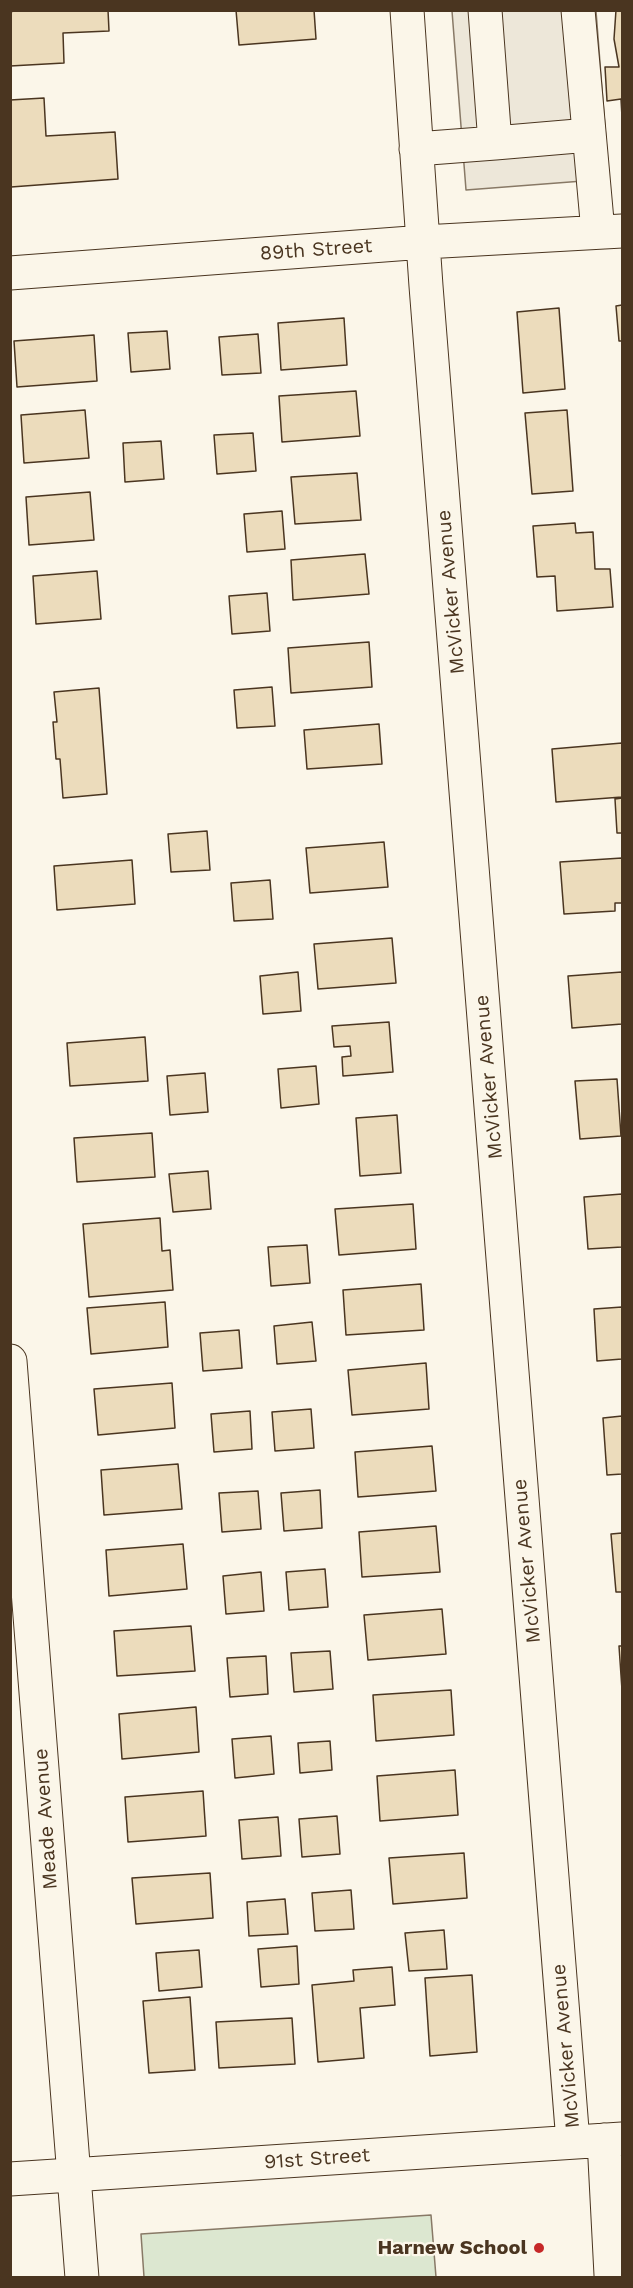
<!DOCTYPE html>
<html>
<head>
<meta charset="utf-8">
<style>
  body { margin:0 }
  #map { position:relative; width:633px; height:2288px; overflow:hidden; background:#fbf6e9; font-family:"Work Sans",sans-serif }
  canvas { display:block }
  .frame { position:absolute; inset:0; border:12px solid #4a3520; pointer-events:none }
</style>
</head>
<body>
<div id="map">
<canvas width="633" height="2288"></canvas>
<div class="frame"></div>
</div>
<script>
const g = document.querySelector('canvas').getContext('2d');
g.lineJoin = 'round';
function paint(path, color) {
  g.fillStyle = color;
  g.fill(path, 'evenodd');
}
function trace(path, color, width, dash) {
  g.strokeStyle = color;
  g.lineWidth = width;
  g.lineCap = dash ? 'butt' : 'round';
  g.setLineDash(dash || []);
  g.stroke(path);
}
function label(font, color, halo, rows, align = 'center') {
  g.font = font + ' "Work Sans",sans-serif';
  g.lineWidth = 4.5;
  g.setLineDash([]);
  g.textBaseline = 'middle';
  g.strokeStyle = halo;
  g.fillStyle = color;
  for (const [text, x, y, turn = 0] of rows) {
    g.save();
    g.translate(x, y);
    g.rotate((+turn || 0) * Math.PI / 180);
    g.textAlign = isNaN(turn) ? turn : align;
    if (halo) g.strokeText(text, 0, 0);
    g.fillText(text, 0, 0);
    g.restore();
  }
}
const green = new Path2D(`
  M431,2215L436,2277H144L141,2234Z`);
paint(green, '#dce7d0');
trace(green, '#887966', 1.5);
const parking = new Path2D(`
  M452,11H596L609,179L466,190Z`);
paint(parking, '#ede7d9');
trace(parking, '#887966', 1.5);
const building = new Path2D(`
  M18,10H108L109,31L63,33L64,63L10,66V12Z
  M236,10H314L316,39L239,45Z
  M616,10H622V117L621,99L607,101L605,67H619L614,39Z
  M44,98L46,136L115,132L118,179L11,187L10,100Z
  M622,305V341H619L616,306Z
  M559,308L565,389L523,393L517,312Z
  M344,318L347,365L281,370L278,323Z
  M167,331L170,369L131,372L128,333Z
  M258,334L261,373L222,375L219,337Z
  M94,335L97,381L17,387L14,341Z
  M356,391L360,436L282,442L279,396Z
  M85,410L89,458L24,463L21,415Z
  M567,410L573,491L532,494L525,413Z
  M253,433L256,471L217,474L214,435Z
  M161,441L164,479L125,482L123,443Z
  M357,473L361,520L295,524L291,477Z
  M90,492L94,540L29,545L26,497Z
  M282,511L285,549L247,552L244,514Z
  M575,523L576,533L593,532L595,569H610L613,607L557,611L555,576L537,577L533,526Z
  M365,554L369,594L293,600L291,560Z
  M97,571L101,619L36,624L33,576Z
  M267,593L270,631L232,634L229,596Z
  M369,642L372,687L291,693L288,648Z
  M272,687L275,726L237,728L234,690Z
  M99,688L107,794L63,798L60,759H56L53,722H57L54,692Z
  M379,724L382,764L307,769L304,730Z
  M622,743V797L556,802L552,749Z
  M622,798V833H617L615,799Z
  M207,831L210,870L171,872L168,834Z
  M384,842L388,887L310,893L306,848Z
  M622,858V903H615V911L564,914L560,862Z
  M132,860L135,904L57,910L54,866Z
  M270,880L273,919L234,921L231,883Z
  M392,938L396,983L318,989L314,944Z
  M298,972L301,1011L263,1014L260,976Z
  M622,972V1024L572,1028L568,976Z
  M389,1022L393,1072L343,1076L342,1057L351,1056L350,1046L334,1047L332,1026Z
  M145,1037L148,1081L70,1086L67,1043Z
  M316,1066L319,1104L281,1108L278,1069Z
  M205,1073L208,1112L170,1115L167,1076Z
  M617,1079L621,1136L580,1139L575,1081Z
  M397,1115L401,1173L360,1176L356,1118Z
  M152,1133L155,1177L77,1182L74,1138Z
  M208,1171L211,1209L173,1212L169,1174Z
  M622,1194V1247L588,1249L584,1197Z
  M413,1204L416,1249L339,1255L335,1209Z
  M160,1218L162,1251L170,1250L173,1290L89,1297L83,1224Z
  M307,1245L310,1283L271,1286L268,1247Z
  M421,1284L424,1330L346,1335L343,1290Z
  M165,1302L168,1347L91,1354L87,1308Z
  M622,1307V1359L597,1361L594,1309Z
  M312,1322L316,1361L277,1364L274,1326Z
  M239,1330L242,1368L203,1371L200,1333Z
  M426,1363L429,1409L352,1415L348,1370Z
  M172,1383L175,1428L98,1435L94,1389Z
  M311,1409L314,1448L275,1451L272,1412Z
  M250,1411L252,1449L214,1452L211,1414Z
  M622,1416V1474L607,1475L603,1418Z
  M432,1446L436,1491L358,1497L355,1452Z
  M178,1464L182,1509L104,1515L101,1470Z
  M320,1490L322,1528L284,1531L281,1493Z
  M258,1491L261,1529L222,1532L219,1493Z
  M436,1526L440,1572L362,1577L359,1532Z
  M622,1533V1592H616L611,1534Z
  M183,1544L187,1589L109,1596L106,1550Z
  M325,1569L328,1607L289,1610L286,1572Z
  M261,1572L264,1611L226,1614L223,1576Z
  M442,1609L446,1654L368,1660L364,1615Z
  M191,1626L195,1671L117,1676L114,1631Z
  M619,1646H622V1690Z
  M330,1651L333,1689L294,1692L291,1653Z
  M266,1656L268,1694L230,1697L227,1658Z
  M451,1690L454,1735L376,1741L373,1695Z
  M196,1707L199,1752L122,1759L119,1714Z
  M271,1736L274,1774L235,1778L232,1739Z
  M330,1741L332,1770L300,1773L298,1743Z
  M455,1770L458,1815L380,1821L377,1776Z
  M203,1791L206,1836L128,1842L125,1797Z
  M337,1816L340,1854L302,1857L299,1819Z
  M278,1817L281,1856L242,1859L239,1820Z
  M464,1853L467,1898L393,1904L389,1858Z
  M210,1873L213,1918L136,1924L132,1878Z
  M351,1890L354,1929L315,1931L312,1893Z
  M285,1899L288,1934L249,1936L247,1902Z
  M444,1930L447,1969L409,1971L405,1933Z
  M297,1946L299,1984L261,1987L258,1949Z
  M199,1950L202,1987L159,1991L156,1953Z
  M392,1967L395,2005L360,2008L364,2058L318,2062L312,1985L354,1981L353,1970Z
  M472,1975L477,2052L430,2056L425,1978Z
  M190,1997L195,2070L149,2073L143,2001Z
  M292,2018L295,2064L219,2068L216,2022Z`);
paint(building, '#ecdcbc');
trace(building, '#4a3520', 1.5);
const minor = new Path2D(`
  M407,10L426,286L573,2142
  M578,10L598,232
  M495,143L589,135
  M416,149L495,143L485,10
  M10,273L424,242L622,231
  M10,1361L82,2278
  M604,2140L611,2275
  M10,2179L622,2139`);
trace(minor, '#4a3520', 35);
trace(minor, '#fbf6e9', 33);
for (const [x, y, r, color] of [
  [539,2248,6,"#c62828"]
]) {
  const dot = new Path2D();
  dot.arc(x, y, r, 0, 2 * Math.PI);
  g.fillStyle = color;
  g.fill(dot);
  trace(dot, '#fbf6e9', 2);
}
label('20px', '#4a3520', '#fbf6e9', [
  ["89th Street",316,250,-4],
  ["McVicker Avenue",451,592,-95],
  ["McVicker Avenue",489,1077,-95],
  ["McVicker Avenue",527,1561,-95],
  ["Meade Avenue",46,1819,-94],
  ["McVicker Avenue",566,2046,-95],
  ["91st Street",317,2159,-4]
]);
label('bold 20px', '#4a3520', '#fbf6e9', [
  ["Harnew School",527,2248]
], 'right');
</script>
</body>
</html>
